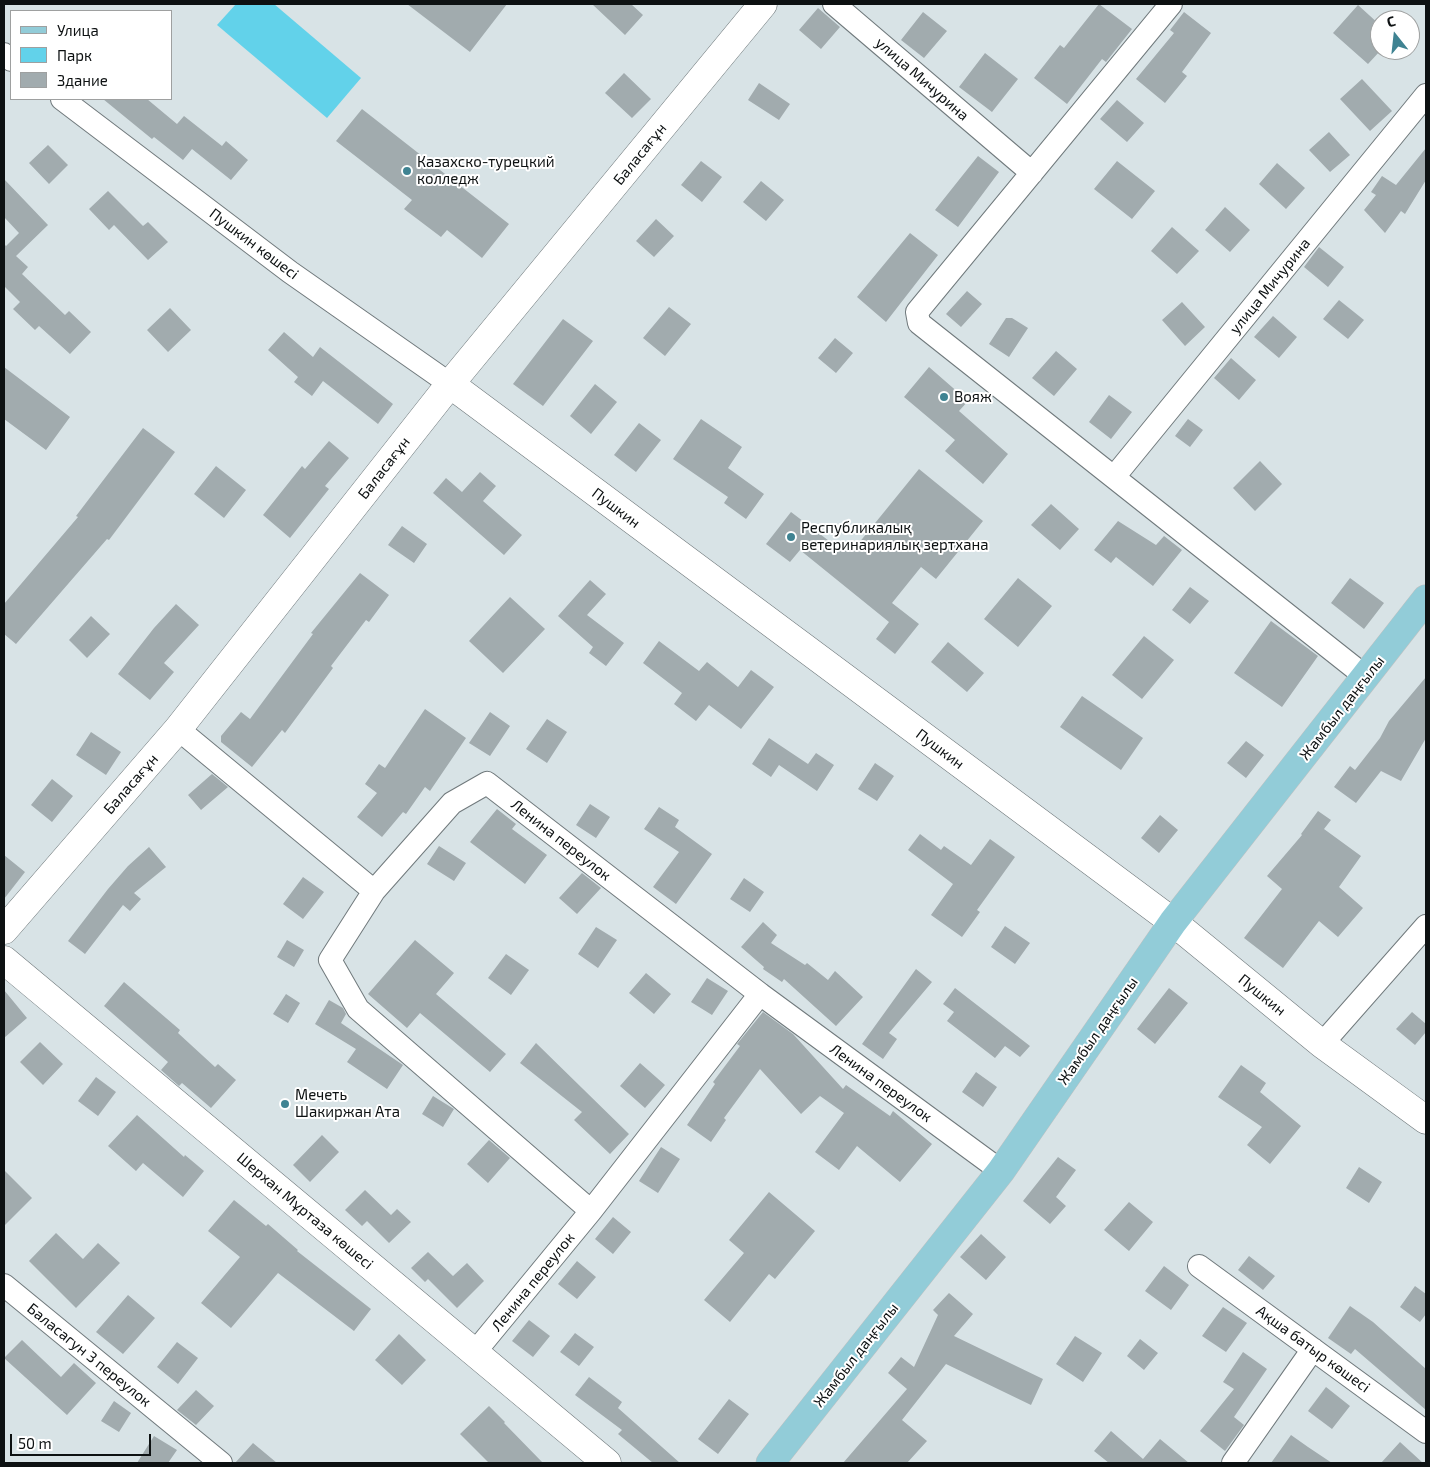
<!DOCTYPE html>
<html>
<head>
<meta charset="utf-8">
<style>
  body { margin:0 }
  #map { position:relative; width:1430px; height:1467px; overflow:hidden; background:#d8e3e6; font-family:"Exo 2",sans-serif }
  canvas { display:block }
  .frame { position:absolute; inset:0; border:5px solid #0d1112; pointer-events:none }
  .legend { position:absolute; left:10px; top:10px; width:162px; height:90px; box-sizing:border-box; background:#fff; border:1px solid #9ea0a0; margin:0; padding:6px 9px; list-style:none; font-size:15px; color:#0d1112 }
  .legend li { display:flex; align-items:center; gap:10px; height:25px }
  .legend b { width:25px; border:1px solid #9ea0a0 }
  .north { position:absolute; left:1370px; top:10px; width:50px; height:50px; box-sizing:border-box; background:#fff; border:1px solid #9ea0a0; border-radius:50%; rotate:344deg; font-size:14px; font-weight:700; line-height:20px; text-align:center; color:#0d1112 }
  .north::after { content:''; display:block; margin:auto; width:18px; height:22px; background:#3f8392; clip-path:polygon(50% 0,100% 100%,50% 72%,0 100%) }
  .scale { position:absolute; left:10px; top:1434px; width:141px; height:22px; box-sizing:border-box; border:2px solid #0d1112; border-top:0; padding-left:6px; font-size:15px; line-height:18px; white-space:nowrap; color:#0d1112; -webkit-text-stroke:4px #fff; paint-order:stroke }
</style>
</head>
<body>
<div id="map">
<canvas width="1430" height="1467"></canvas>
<div class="frame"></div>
<ul class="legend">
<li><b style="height:6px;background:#92ccd8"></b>Улица</li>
<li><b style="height:14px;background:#62d2ea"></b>Парк</li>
<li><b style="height:14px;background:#a1abae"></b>Здание</li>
</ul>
<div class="north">С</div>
<div class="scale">50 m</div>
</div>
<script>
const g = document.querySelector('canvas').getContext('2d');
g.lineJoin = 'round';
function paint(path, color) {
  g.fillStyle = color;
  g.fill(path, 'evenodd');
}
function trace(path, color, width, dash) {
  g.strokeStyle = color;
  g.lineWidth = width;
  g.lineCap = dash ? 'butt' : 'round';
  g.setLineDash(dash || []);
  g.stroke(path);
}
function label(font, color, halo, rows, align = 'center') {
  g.font = font + ' "Exo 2",sans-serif';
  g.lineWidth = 4;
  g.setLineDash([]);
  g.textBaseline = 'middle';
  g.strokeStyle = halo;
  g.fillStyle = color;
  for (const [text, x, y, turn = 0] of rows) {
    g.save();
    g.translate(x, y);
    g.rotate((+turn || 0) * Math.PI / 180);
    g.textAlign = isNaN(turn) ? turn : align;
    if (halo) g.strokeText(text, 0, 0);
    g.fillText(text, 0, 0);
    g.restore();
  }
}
paint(new Path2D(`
  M236,4H274L361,78L327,118L217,25Z`), '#62d2ea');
paint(new Path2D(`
  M407,4H507L470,52Z
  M592,4H631L643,15L625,35Z
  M1099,4L1132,29L1106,62L1102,59L1067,104L1034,78L1060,45L1064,48Z
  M1358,5L1380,25V51L1368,64L1333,33Z
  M818,8L840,27L821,49L799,30Z
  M923,12L947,31L924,58L901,40Z
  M1184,12L1211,33L1182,72L1187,76L1165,103L1136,79L1174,33L1170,30Z
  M985,53L1018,79L992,112L959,87Z
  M624,73L651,99L632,118L605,93Z
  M1362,79L1392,111L1370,131L1340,99Z
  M759,83L790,104L779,120L748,100Z
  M103,99H147L177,124L184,116L222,146L226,141L248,160L231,180L192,149L183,160L154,137L152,139Z
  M1117,100L1144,123L1127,142L1100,119Z
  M362,109L509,224L482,258L447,230L441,237L404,209L412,200L336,141Z
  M1329,132L1350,155L1330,172L1309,150Z
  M48,145L68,165L49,184L29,163Z
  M1426,148V180L1405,214L1401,211L1385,233L1364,210L1376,195L1371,192L1382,176L1396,185Z
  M978,156L999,172L958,227L935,210Z
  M701,161L722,177L702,202L681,185Z
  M1117,161L1155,191L1132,219L1094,189Z
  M1277,163L1305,188L1286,209L1259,184Z
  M4,179L48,225L16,256L28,267L22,274L65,315L69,311L91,332L70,354L39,326L35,330L13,309L20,302L4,286V244L6,246L19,233L4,217Z
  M761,181L784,200L766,221L743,202Z
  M108,191L143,226L148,222L168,242L148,260L114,225L109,230L89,209Z
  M1225,207L1250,230L1230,252L1205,230Z
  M656,219L674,236L654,257L636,241Z
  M1172,227L1199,251L1177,274L1151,251Z
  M910,233L938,255L886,322L857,297Z
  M1319,247L1344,267L1328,287L1304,267Z
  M967,291L982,304L961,327L946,314Z
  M1339,300L1364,320L1348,339L1323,319Z
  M1182,302L1205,327L1185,346L1162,320Z
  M669,307L691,324L665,356L643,338Z
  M170,308L191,330L168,352L147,330Z
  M1273,316L1297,337L1279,358L1254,337Z
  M1006,318H1012L1028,328L1009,357L989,344Z
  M563,319L593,341L543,406L513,384Z
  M284,332L313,357L320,347L393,404L378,424L323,381L312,396L294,382L298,377L268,350Z
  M835,338L853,353L836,373L818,358Z
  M1056,351L1077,369L1054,396L1032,378Z
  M1231,358L1256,380L1239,400L1214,378Z
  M4,367L70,417L46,450L4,419Z
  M929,367L968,401L959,411L1008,454L983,484L945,451L955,440L904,397Z
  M595,384L617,402L591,434L570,416Z
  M1109,395L1132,412L1111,439L1089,422Z
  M701,419L742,447L728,468L764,494L746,519L724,503L728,497L673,459Z
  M1188,419L1203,430L1190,447L1175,436Z
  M639,423L661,440L636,472L614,455Z
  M143,428L175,452L109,540L107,539L16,644L4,634V604L78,517L76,516Z
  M329,441L349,458L325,486L329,489L290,538L263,515L302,466L305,469Z
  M1260,461L1282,484L1255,511L1233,488Z
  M216,466L246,490L224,518L194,494Z
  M919,469L983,521L936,579L921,567L892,603L919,624L895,654L876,639L889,622L800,550L790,562L766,544L791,512L837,547L843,540L854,549Z
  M480,472L496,486L483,501L522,535L504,555L433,493L446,478L462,492Z
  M1051,504L1079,529L1060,550L1031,525Z
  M1118,521L1156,545L1164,536L1182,550L1153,586L1116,557L1111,563L1094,550Z
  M402,526L427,544L414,563L388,545Z
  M360,573L389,595L369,622L366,620L331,666L333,668L285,733L282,730L252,767L221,742V736L241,712L250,719L313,634L311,633Z
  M1018,578L1052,606L1018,647L984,619Z
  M1350,578L1384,603L1364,629L1331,603Z
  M590,580L606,594L587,615L624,643L606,666L589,653L593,647L558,616Z
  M1190,587L1209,601L1190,624L1172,610Z
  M510,597L545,629L503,673L469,641Z
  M176,604L199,625L164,663L174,672L150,700L118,674L154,628Z
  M91,616L110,634L87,658L69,640Z
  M1271,621L1318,656L1282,707L1234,673Z
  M1144,636L1174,660L1142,699L1112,675Z
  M659,641L699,671L707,662L738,687L751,670L774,687L741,729L709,705L696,721L674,704L682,693L643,663Z
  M948,642L984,673L967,692L931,662Z
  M1426,677V738L1401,781L1381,771L1356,803L1334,787L1350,766L1355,770L1380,738L1389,721Z
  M1082,696L1143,738L1121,770L1060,727Z
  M425,709L466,738L430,791L425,787L406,814L403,812L382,837L357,817L377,793L365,784L379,764L385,768Z
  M490,712L510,726L490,756L469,743Z
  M547,719L567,732L547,763L526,749Z
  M91,732L121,752L106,775L76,755Z
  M769,738L808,764L816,753L834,765L817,791L779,765L771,777L752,764Z
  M1246,741L1264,755L1246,778L1227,763Z
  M875,763L894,776L877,801L858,789Z
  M212,774L228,787L201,810L188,795Z
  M52,779L73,796L52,822L31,805Z
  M590,804L610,817L596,838L576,825Z
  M659,807L679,820L675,827L712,854L676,904L653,887L679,852L644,829Z
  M497,809L516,824L512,829L547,855L525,884L470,842Z
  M1318,811L1331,820L1324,829L1361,856L1339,887L1363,908L1338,937L1319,921L1283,968L1244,938L1282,889L1267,876L1302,835L1301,834Z
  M1160,815L1178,830L1159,853L1141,838Z
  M920,834L941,850L944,846L971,865L990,839L1015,857L977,910L980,912L962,937L931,915L953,884L908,850Z
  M439,846L466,863L454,881L427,864Z
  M149,847L166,867L134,893L141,899L130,911L123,905L85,954L68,941L108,889L128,866Z
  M4,855L25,872L4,899Z
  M582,873L601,888L577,914L559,898Z
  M303,877L324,892L303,919L283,904Z
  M744,878L764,892L750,912L730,899Z
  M763,922L777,935L771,943L805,965L807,963L828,980L835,971L863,997L836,1026L784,979L782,982L763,969L764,967L741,947Z
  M1005,926L1030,943L1015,964L991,947Z
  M596,927L617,940L598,968L578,954Z
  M287,940L304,950L294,967L277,957Z
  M415,940L454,973L436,994L506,1054L490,1072L420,1013L407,1028L368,994Z
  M506,954L529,970L511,995L488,978Z
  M916,969L932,982L889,1033L897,1039L883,1059L862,1044Z
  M646,973L671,994L654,1014L629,993Z
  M707,978L728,991L712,1015L691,1002Z
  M124,982L180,1030L178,1033L215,1067L218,1064L236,1080L211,1108L182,1083L179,1086L161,1070L168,1062L104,1006Z
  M955,988L1030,1046L1020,1057L1005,1046L995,1058L947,1021L954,1012L943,1004Z
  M1169,988L1188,1003L1155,1044L1137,1029Z
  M4,990L27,1018L4,1038Z
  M286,994L300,1003L288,1023L273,1014Z
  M329,1000L343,1008L346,1014L341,1023L403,1065L387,1089L347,1062L356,1049L315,1024Z
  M763,1012L793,1034L843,1089L846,1085L890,1116L893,1111L932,1144L900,1182L857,1146L839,1170L815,1152L844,1113L820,1096L801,1114L760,1069L724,1118L726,1120L711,1142L687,1125L715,1084L713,1082L740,1046L737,1044Z
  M1412,1012L1426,1024V1032L1415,1045L1396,1029Z
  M40,1042L63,1064L43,1085L20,1062Z
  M536,1043L629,1134L610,1154L574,1120L582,1112L520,1063Z
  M640,1063L665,1085L645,1108L620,1086Z
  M1241,1065L1266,1083L1260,1092L1301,1126L1270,1164L1247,1145L1262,1127L1218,1097Z
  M976,1072L997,1087L983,1107L962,1092Z
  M96,1077L116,1092L98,1116L78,1101Z
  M433,1096L454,1109L443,1127L422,1114Z
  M137,1115L184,1157L185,1155L204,1171L183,1197L143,1163L136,1171L108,1146Z
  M322,1135L339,1152L310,1182L293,1165Z
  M489,1140L510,1158L488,1183L467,1164Z
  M661,1147L680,1159L658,1193L639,1181Z
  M1058,1157L1076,1170L1056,1197L1066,1206L1050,1224L1023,1201Z
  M1359,1167L1382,1182L1369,1203L1346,1188Z
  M4,1170L32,1198L4,1226Z
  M365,1190L391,1215L397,1209L411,1222L389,1243L367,1221L362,1226L345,1210Z
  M769,1192L815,1231L775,1279L769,1274L730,1322L704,1300L744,1253L729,1240Z
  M234,1200L266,1226L268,1224L298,1250L297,1251L371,1309L354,1331L278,1273L231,1328L201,1303L240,1257L208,1231Z
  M1129,1202L1153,1222L1129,1251L1104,1230Z
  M613,1217L631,1232L613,1254L595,1239Z
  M56,1233L83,1259L98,1243L120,1263L76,1308L29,1261Z
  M981,1234L1006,1257L986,1280L960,1257Z
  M428,1252L453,1276L467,1263L484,1281L457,1308L428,1279L425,1282L411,1268Z
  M1249,1256L1275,1276L1263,1290L1238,1270Z
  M577,1261L596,1277L577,1299L558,1284Z
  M1164,1266L1189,1285L1171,1310L1145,1291Z
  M1415,1286L1426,1294V1314L1420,1322L1400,1307Z
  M949,1293L973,1314L954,1336L1043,1379L1031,1405L946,1364L902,1420L927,1441L907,1463H843L907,1389L888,1373L901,1357L914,1367L938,1315L933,1310Z
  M128,1295L155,1318L123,1354L96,1332Z
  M1350,1306L1373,1322L1426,1369V1410L1355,1349L1351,1354L1328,1338Z
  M1223,1307L1247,1323L1226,1352L1202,1336Z
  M529,1320L550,1336L533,1357L512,1341Z
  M575,1333L594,1347L579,1366L560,1352Z
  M399,1334L426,1360L402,1385L375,1360Z
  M1075,1336L1102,1353L1083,1382L1056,1364Z
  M1140,1339L1158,1353L1144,1370L1127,1356Z
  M22,1340L61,1377L74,1363L96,1383L67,1415L4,1358Z
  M177,1342L198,1358L178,1384L157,1367Z
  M1243,1352L1267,1369L1234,1417L1244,1425L1225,1451L1200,1431L1234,1389L1223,1382Z
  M589,1377L622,1402L618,1408L680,1463H653L618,1434L622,1430L575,1395Z
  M1326,1387L1350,1406L1332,1429L1308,1411Z
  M196,1390L214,1406L196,1425L177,1410Z
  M729,1399L749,1414L718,1454L698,1439Z
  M114,1401L131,1413L119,1432L101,1421Z
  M489,1406L505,1422L504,1423L543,1463H489L460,1434Z
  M1111,1431L1143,1459L1160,1439L1189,1463H1109L1094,1451Z
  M1291,1435L1308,1447L1332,1463H1271Z
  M154,1436L177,1450L168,1463H137Z
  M1400,1442L1423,1463H1381Z
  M253,1443L277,1463H235Z`), '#a1abae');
const minor = new Path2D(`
  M834,4L1032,173
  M1171,4L917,312L919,323L1366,677
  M4,54L11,60
  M62,99L290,272L450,384
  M1114,477L1426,95
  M178,729L374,891L330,960L358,1009L591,1211
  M374,891L452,803L487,783L760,994L1001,1171
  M1322,1044L1426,926
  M1199,1266L1426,1432
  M4,1285L221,1463
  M475,1352L591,1211L760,994
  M1233,1463L1313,1349`);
const tertiary = new Path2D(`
  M450,384L1173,922L1322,1044L1426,1120
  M4,930L178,729L450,384L763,4
  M4,960L607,1463`);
const primary = new Path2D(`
  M770,1463L1001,1171L1173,922L1426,599`);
trace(minor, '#70797c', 24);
trace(tertiary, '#70797c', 29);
trace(primary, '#c0c1c1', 29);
trace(minor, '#fff', 22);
trace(tertiary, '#fff', 28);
trace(primary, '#92ccd8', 28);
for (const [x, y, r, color] of [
  [407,171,5,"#3f8392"],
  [944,397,5,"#3f8392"],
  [791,537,5,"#3f8392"],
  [285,1104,5,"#3f8392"]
]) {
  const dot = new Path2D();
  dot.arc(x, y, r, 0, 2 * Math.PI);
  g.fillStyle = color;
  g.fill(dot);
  trace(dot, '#fff', 2);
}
label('15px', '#0d1112', '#fff', [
  ["улица Мичурина",922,79,41],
  ["Баласағұн",640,154,-51],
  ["Пушкин көшесі",254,244,37],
  ["улица Мичурина",1270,286,-51],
  ["Баласағұн",384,468,-52],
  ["Пушкин",616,508,37],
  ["Жамбыл даңғылы",1342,708,-52],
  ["Пушкин",940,749,37],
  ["Баласағұн",131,784,-49],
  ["Ленина переулок",561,840,38],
  ["Пушкин",1262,995,39],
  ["Жамбыл даңғылы",1098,1031,-55],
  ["Ленина переулок",881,1083,36],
  ["Шерхан Мұртаза көшесі",305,1211,40],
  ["Ленина переулок",533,1282,-51],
  ["Ақша батыр көшесі",1313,1349,36],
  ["Баласагун 3 переулок",89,1355,39],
  ["Жамбыл даңғылы",856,1355,-52]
]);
label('15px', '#0d1112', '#fff', [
  ["Казахско-турецкий",417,162],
  ["колледж",417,179],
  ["Вояж",954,397],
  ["Республикалық",801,528],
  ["ветеринариялық зертхана",801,545],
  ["Мечеть",295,1095],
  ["Шакиржан Ата",295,1112]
], 'left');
</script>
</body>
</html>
